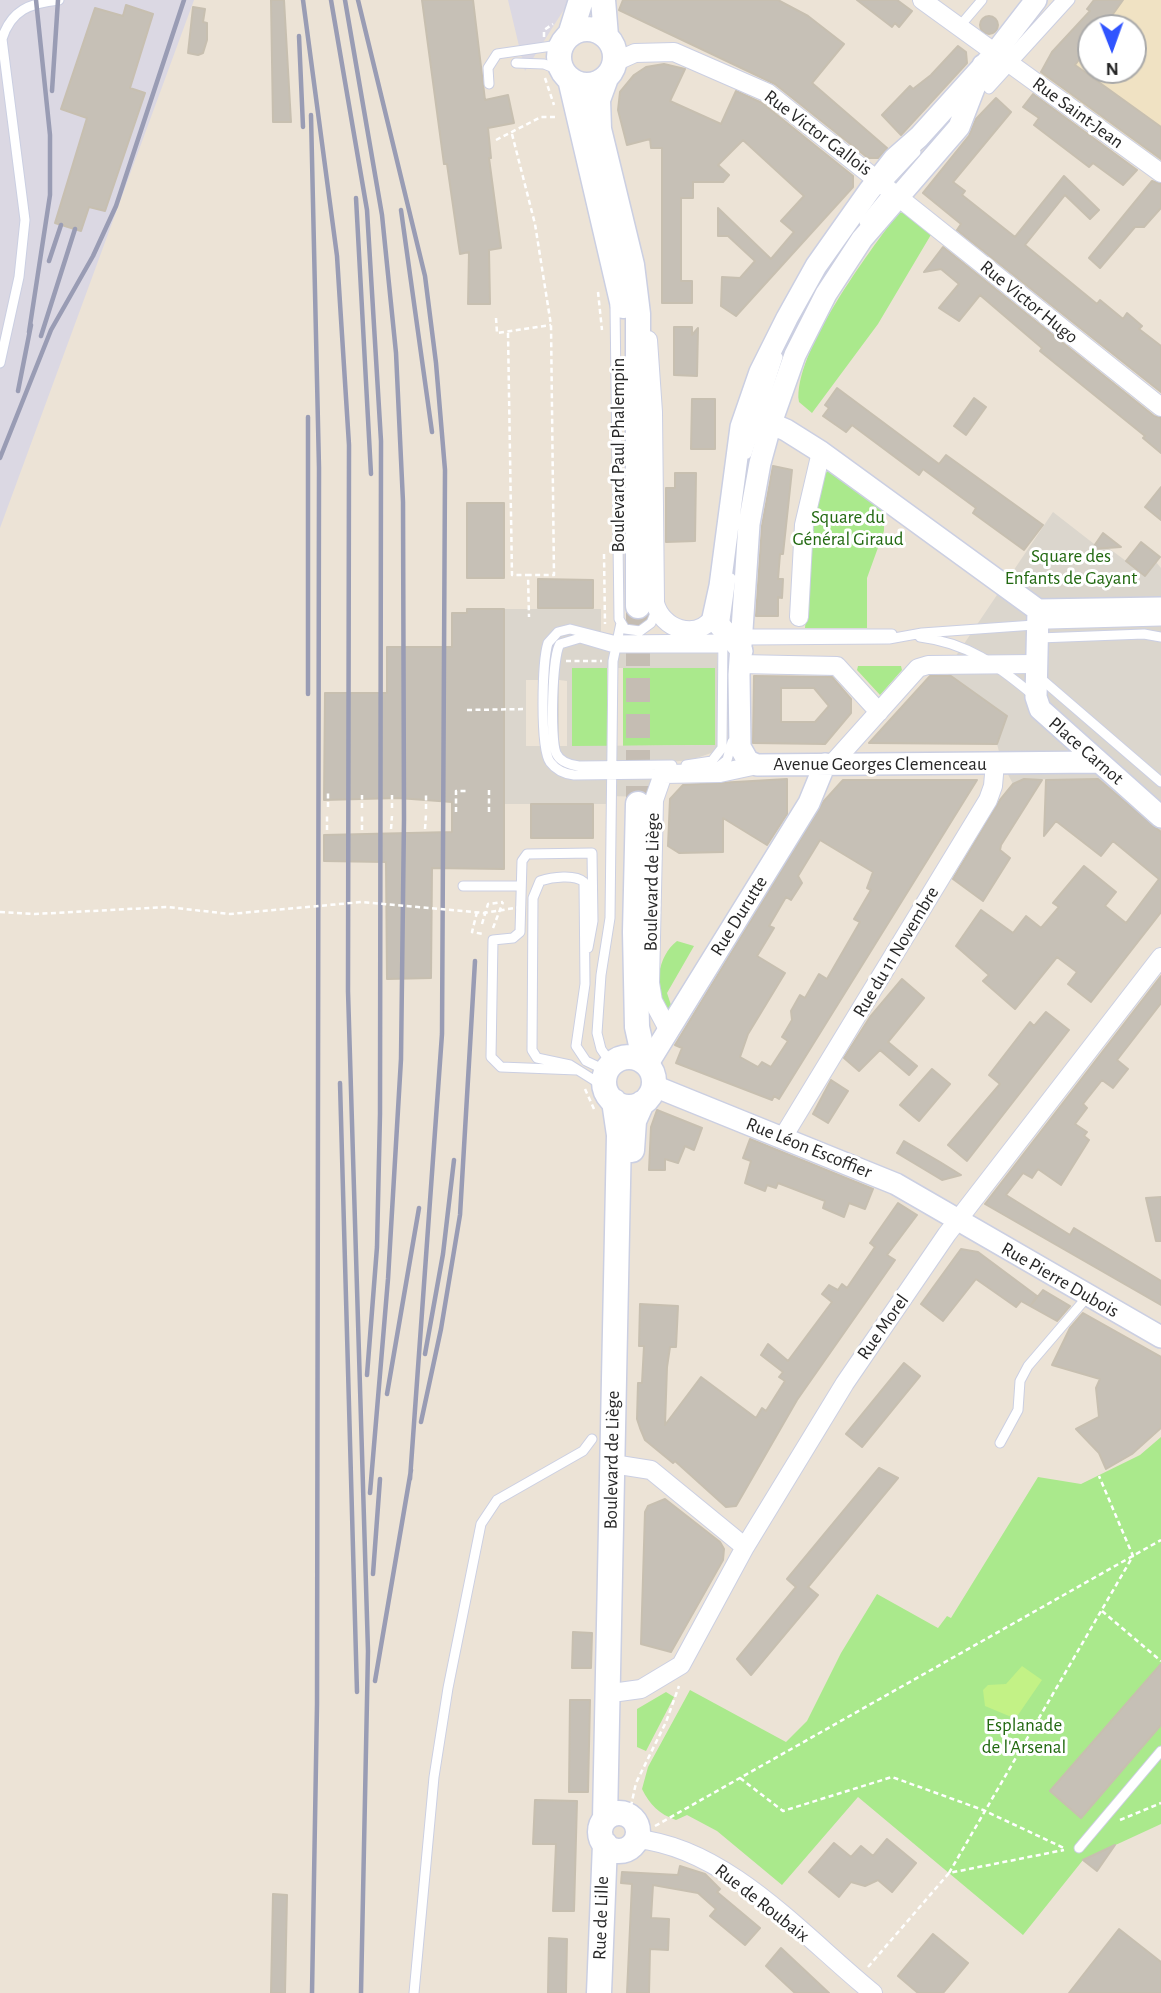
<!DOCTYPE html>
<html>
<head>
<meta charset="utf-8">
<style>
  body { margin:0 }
  #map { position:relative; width:1161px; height:1993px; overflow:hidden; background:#ece3d6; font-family:"Alegreya Sans",sans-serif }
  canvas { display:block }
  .north { position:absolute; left:1077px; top:14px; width:70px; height:70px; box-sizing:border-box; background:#fff; border:2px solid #a9a9a9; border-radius:50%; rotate:179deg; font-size:19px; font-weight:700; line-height:28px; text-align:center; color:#272727 }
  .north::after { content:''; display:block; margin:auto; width:24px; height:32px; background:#3054ff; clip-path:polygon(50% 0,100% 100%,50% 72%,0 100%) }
</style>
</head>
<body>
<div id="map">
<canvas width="1161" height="1993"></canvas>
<div class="north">N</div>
</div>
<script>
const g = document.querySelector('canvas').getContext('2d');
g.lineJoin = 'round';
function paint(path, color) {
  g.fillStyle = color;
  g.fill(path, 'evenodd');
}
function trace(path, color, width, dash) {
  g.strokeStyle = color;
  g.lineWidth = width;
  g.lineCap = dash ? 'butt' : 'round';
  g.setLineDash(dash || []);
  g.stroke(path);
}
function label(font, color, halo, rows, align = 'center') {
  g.font = font + ' "Alegreya Sans",sans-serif';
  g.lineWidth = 6;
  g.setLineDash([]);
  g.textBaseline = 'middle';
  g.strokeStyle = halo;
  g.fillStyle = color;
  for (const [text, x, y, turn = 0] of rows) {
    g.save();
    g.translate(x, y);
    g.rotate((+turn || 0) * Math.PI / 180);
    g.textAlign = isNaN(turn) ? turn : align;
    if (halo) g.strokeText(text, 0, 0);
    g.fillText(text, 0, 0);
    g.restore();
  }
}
paint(new Path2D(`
  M0,0H194L0,528Z
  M508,0H570L525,71Z`), '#dbd8e3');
paint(new Path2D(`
  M1094,0H1161V163L1039,75L1089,12L1087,9ZM1091,28H1133V70H1091Z`), '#f0e2c3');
paint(new Path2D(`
  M899,212L906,214L932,233L878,324L812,413L799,402C793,353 869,252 899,212Z
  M834,470L884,505V531L867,578V628H805L816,497L820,478L828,471Z
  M858,666H901L902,670L880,695L857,670Z
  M572,668H607V746L572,747Z
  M623,668H715V745L623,746Z
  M677,941L694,946L667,993L672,1008L669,1010C651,992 658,955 677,941Z
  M1161,1437V1824L1083,1860L1023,1935L858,1797L782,1885L717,1831L687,1815L676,1820C659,1814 650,1805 642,1789L648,1767L690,1690L786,1742L807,1721L841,1653L877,1594L938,1628L947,1616L951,1618L1038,1477L1081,1484L1140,1455Z
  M666,1692L674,1697L646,1751L637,1747V1709Z`), '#aae98c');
paint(new Path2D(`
  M1022,1666L1042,1680L1018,1715L1009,1716L985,1706L983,1690L988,1685L1006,1684Z`), '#c3f286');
paint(new Path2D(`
  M1053,512L1098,547L1103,544L1145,575L1156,562L1161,568V832L1097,780L1024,779L1013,784L1002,763L997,744L1007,716L945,672Z
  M504,609H601V632L717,652L720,743L714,752L691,760L668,762L649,797L607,796V804H504ZM572,668H715V745L572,746ZM526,680H542V746H526ZM559,680L567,681V746H560L559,740Z`), '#dbd6cd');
const building = new Path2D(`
  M271,0H284L291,122H273Z
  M422,0H473L485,100L508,95L514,123L488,128L491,158H489L501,248L489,250L490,304H468L469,252L460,254L447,164H444Z
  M623,0H778L808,16L844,44L812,83L887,148L878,158H868L775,84L619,10Z
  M857,0H897L912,11L899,27L895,23L892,27Z
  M1094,0H1123L1103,28H1091V44L1075,65L1161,127V159L1041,72L1052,52L1090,11L1087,9Z
  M126,5L153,14L130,88L145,93L105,211L89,207L81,231L55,223L87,118L61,109L95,8L123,16Z
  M193,7L205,9L203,22L207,23V40L203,53L198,55L188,53Z
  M980 25a9 9 0 1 1 18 0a9 9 0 1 1-18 0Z
  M958,46L966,52L967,63L901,135L882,115L910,86L913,89L931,75Z
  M664,64L685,69L670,101L721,124L736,91L762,103L853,176V187L736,316L721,306L722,277L740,278L755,261L728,236H718V208L771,259L794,232L781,221L804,196L743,140L718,165L729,175L723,182H693V198H681V281H692V303H662V148H651L650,139L627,145L618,110L620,92L634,75L646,67Z
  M1033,94L1137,170L1123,185L1093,163L1089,167L1034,125L1039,118L1023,107Z
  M996,98L1011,112L953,182L965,191L962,195L1015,237L1064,176L1099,210L1090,219L1065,195L1025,245L1097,304L1100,300L1123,319L1127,313L1142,326L1139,329L1161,346V392L957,230L961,224L923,193L969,136L976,119Z
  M1152,181L1161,184V208L1144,227H1135L1100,268L1089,258Z
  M943,247L1154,416L1161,418V453L1143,438L1145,436L1040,351L1042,348L980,295L959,321L939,308L959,284L941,269L924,272Z
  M674,327H692V335L698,328L697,376L674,375Z
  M837,388L939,464L946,455L1043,525L1024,550L973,513L976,508L923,469L919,475L852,425L846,432L823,416L829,408L825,405Z
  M974,398L986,407L966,435L954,426Z
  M692,399H715V449H691Z
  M773,466L792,470L783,554H780L778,579H783L782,598L778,597V616H756L762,526Z
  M675,473H696L695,541L666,542V488H675Z
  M1161,487V520L1145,507Z
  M467,503H504V578H467Z
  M1103,533L1121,547L1092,549Z
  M1141,542L1160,557L1145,576L1126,561Z
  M538,579L593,580V608H538Z
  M467,609H504V869L432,868L431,978L387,979L386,862L324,861V835L452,832V802L398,798L324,800L325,693H387V647H452V613H467Z
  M754,676L832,677L851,699V713L825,744L753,743ZM781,688H814L829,706L815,722H781Z
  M930,676H951L1007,716L997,744L869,743Z
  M787,779V814L767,845L723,818V852L679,853L668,846L670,799L683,785Z
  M1024,779L1042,780L1001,845L1000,850L1010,858L983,901L953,879L1000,800L1013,784Z
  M1098,779L1161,832V912L1091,1002L1068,984L1077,972L1057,957L1015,1009L983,981L989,975L956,946L981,910L1013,933L1026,916L1041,928L1059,907L1053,903L1084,866L1116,892L1105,906L1126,923L1159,879L1113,841L1101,856L1056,821L1044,836L1046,780Z
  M843,780H977L779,1099L774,1096L772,1100L676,1063L682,1048L675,1045L824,801ZM820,840L873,872L867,888L871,890L854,919L860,922L827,979L819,974L805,998L800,995L791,1011L792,1020L782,1037L788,1041L771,1067L762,1062L758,1067L740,1057L748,1034L785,973L757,956L774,928L769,926L786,897L791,900L802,883L798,876Z
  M531,804H593V838H531Z
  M1161,976V1003L1117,1060L1128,1069L1113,1088L1102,1080L1083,1104L1087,1108L1075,1124L1087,1132L1084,1136L1089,1140L1061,1185L1038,1169L1032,1178L1023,1173L1006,1195L1070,1235L1074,1228L1161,1281V1305L985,1204Z
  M902,979L924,998L888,1042L917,1066L909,1075L880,1050L859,1071L844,1058L870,1017Z
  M1046,1012L1069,1030L967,1161L948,1145L1000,1084L989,1075L1030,1022L1034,1026Z
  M932,1069L950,1084L919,1121L900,1105Z
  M831,1080L848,1091L828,1123L813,1114Z
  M657,1110L702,1128L694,1150L685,1146L678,1163L665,1159V1170H649L651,1127Z
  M750,1139L873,1189L865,1209L849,1203L844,1217L823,1208L825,1201L778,1183L776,1188L767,1185L765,1191L745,1183L751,1161L743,1158Z
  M904,1141L940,1162L961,1175L942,1180L897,1153Z
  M1161,1197V1241H1156L1146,1198Z
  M898,1203L917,1215L887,1255L895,1260L797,1400L736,1506L726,1507L675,1461L673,1463L645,1440L640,1428L637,1419L638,1383H642L644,1346H639L640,1304L678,1306L676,1347H670L667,1367L665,1425L701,1377L756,1418L762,1408L766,1411L785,1381L779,1377L783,1372L761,1355L768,1344L788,1361L832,1302L822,1294L829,1285L838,1290L842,1284L847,1288L875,1247L870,1243Z
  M961,1249L978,1252L1037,1296L1031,1305L1043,1290L1070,1306L1057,1321L1021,1301L1016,1307L976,1279L943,1321L921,1304Z
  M1083,1313L1161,1357V1428L1132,1454L1106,1469L1099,1453L1076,1429L1099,1417L1096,1388L1100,1379L1052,1365L1070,1328Z
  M904,1363L920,1376L862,1447L846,1434Z
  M879,1468L898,1478L808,1587L818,1595L751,1675L737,1659L796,1587L787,1579Z
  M665,1499L720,1542L724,1549L723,1560L671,1652L641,1644L645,1512L648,1506Z
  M573,1632L592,1633L591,1668H572Z
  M1161,1664V1725L1081,1818L1050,1791Z
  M570,1700H590L588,1792H569Z
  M535,1800L577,1801L574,1911H553L556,1844H533Z
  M887,1839L916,1863L892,1892L878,1880L865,1886L851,1882L839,1897L809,1872L834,1843L851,1857L861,1846L873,1856Z
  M1115,1845L1097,1871L1083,1860Z
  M680,1866L705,1874L720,1889L717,1892L760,1928L745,1945L710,1916L716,1909L698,1893L653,1885L651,1918L669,1919L668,1950L650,1949L649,1993H627L632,1884L621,1883L622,1872L678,1875Z
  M273,1894L287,1895L285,1993H271Z
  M1119,1929L1161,1962V1993H1069Z
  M933,1934L968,1963L943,1993H918L898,1976Z
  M549,1938L567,1939L566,1993H548Z
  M781,1948L829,1993H795L766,1966Z`);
paint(building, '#c6c0b6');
trace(building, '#c7bfb0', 2);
trace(new Path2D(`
  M638,606V804`), '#c5bdb3', 24, [24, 12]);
const service = new Path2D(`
  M959,27L982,0
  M516,63L544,64L564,72
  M489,84L488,68L497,54L552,46L565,40
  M989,89L1070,0
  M978,91L1061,0
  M887,183L916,152
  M864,222L891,189
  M615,306L619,619L625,629L640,631L651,623L656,611
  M0,363L19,277L25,220L2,39C11,10 30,3 59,0
  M747,454L778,357
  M742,634H892
  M920,637C968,643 997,665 1033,695
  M1039,638L1144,634L1161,637
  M1039,677L1161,782
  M672,765L579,766C570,765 560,762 556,753C550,739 552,655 560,644L580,638L614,648H718L746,640L889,639L922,633L1048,624L1161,621
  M686,765L712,761L722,748L723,634L731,578
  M714,770L727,760L732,742
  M663,774L574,775C565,774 556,770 550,762C540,748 542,661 548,643L558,632L570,629L613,640L729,639
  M463,886H521
  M612,1065L601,1049L597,1033L601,975L610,918L613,661L621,623
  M577,1070L501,1067L491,1057L493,940L513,938L520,932L522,861L527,854L592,853L593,921L588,948
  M605,1087L570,1065L537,1058L532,1050L533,898L540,881C552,877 575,874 584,882L585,984L576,1046L586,1061L607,1071
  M1000,1443L1018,1410L1020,1381L1028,1366L1088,1296
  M1079,1848L1161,1751
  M414,1993L434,1777L448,1688L481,1524L497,1500L583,1451L592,1439`);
const minor = new Path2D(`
  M922,0L1161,173
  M615,62L635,53L674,52L768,93L1161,407
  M648,340L653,412L655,603C662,629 695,641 713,618
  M799,617L804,525L821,452
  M740,664L837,666L879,712
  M832,764L918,668L928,665L1036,664
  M669,1031L653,1001L650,983L654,800L663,774L720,773L757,765
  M783,1137L988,800L993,786L995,763
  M613,1464L651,1470L745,1547
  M619,1692L641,1689L681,1665L745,1547L845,1383L947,1234L1161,957
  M637,1839C728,1848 805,1938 873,1993`);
const tertiary = new Path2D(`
  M983,65L959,127L862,239L826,294L795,355L771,423L760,463L749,524L739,675L740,747L748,761L757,765L1099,762
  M758,418L786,430L821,452L1038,610
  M1038,610L1036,697L1040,709L1161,817
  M1038,610L1161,608
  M742,651L713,618L720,586L741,427L760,372L787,318L816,266L869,191L894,159L919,137L995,53L1036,0
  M647,1065L809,803L825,764
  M654,1086L896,1184L1161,1337`);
const secondary = new Path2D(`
  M603,0L606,36
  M559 57a28 28 0 1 1 56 0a28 28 0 1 1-56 0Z
  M570,35L581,0
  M606,78L598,100L599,129L632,265L638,314V606
  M570,79L623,306
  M638,804L635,932L637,1027L645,1063
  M604 1082a25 25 0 1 1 50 0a25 25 0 1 1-50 0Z
  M632,1150L634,1121L642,1103
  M600 1832a19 19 0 1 1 38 0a19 19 0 1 1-38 0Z
  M605,1819L619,1135L614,1101
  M599,1993L605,1844`);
trace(service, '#cbcfe2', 11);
trace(minor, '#cbcfe2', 20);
trace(tertiary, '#cbcfe2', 24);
trace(secondary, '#cbcfe2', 27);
trace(new Path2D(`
  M544,37V30L553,24
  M545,78L554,105
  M512,134L535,224L551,325L554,575H528L529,617
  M496,140L541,117H558
  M598,292L602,330
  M496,318L497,333L551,325
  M508,333L512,575H528
  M604,554L605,624
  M566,661H602
  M467,710L526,709
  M489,790V812
  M328,807V793
  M362,808V795
  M392,808V795
  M426,809V795
  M456,812V791H467
  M391,829L392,816
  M425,829L426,815
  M327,830V816
  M362,830V816
  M477,912L472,932L483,934
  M482,924L488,904L503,902
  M493,928L503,902
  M585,1089L594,1109
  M1102,1611L1161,1661
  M740,1778L783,1811L892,1777L983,1810L1066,1849
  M629,1815L636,1783L666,1722L679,1686
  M1120,1820L1161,1803
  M655,1826L1161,1540
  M949,1873L1133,1556L1099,1476
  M868,1967L949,1873L1064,1850`), '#fff', 2.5, [5, 3.5]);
trace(service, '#fff', 9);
trace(minor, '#fff', 18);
trace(tertiary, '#fff', 21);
trace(secondary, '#fff', 24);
trace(new Path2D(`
  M303,0L337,256L349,445L348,991L368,1651L361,1993
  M331,0L367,210L381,441L380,1114L377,1247L367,1375
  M345,0L382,215L396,353L403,502L404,819L401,1059L388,1279L370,1493
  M358,0L425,276L436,363L445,470L442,1034L410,1479
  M299,36L303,127
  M52,91L58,0
  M311,115L319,468L317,1705L312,1993
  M356,198L371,474
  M401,210L432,432
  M49,261L61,225
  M29,332L50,195V135L36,0
  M41,336L75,229
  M18,391L31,325
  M308,417V694
  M0,458L51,330L93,256L116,206L184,0
  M340,1083L357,1692
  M425,1354L443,1254L454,1160
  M387,1394L419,1208
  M421,1422L441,1329L460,1215L475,961
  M373,1574L380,1479
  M375,1681L411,1470`), '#999cb4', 4.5);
trace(new Path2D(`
  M0,912L35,914L167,907L230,914L362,902L484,913L521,907`), '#fff', 2.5, [5, 3.5]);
label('19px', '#272727', '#fff', [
  ["Rue Saint-Jean",1078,113,36],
  ["Rue Victor Gallois",818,133,37],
  ["Rue Victor Hugo",1029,302,39],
  ["Boulevard Paul Phalempin",618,455,-90],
  ["Place Carnot",1086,751,41],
  ["Avenue Georges Clemenceau",880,764],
  ["Boulevard de Liège",652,882,-89],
  ["Rue Durutte",739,916,-58],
  ["Rue du 11 Novembre",896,952,-59],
  ["Rue Léon Escoffier",809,1148,22],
  ["Rue Pierre Dubois",1060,1280,30],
  ["Rue Morel",883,1327,-55],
  ["Boulevard de Liège",612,1460,-89],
  ["Rue de Roubaix",762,1903,38],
  ["Rue de Lille",601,1918,-88]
]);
label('19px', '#226911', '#fff', [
  ["Square du",848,517],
  ["Général Giraud",848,539],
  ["Square des",1071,556],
  ["Enfants de Gayant",1071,578],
  ["Esplanade",1024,1725],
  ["de l'Arsenal",1024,1747]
]);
</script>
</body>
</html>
